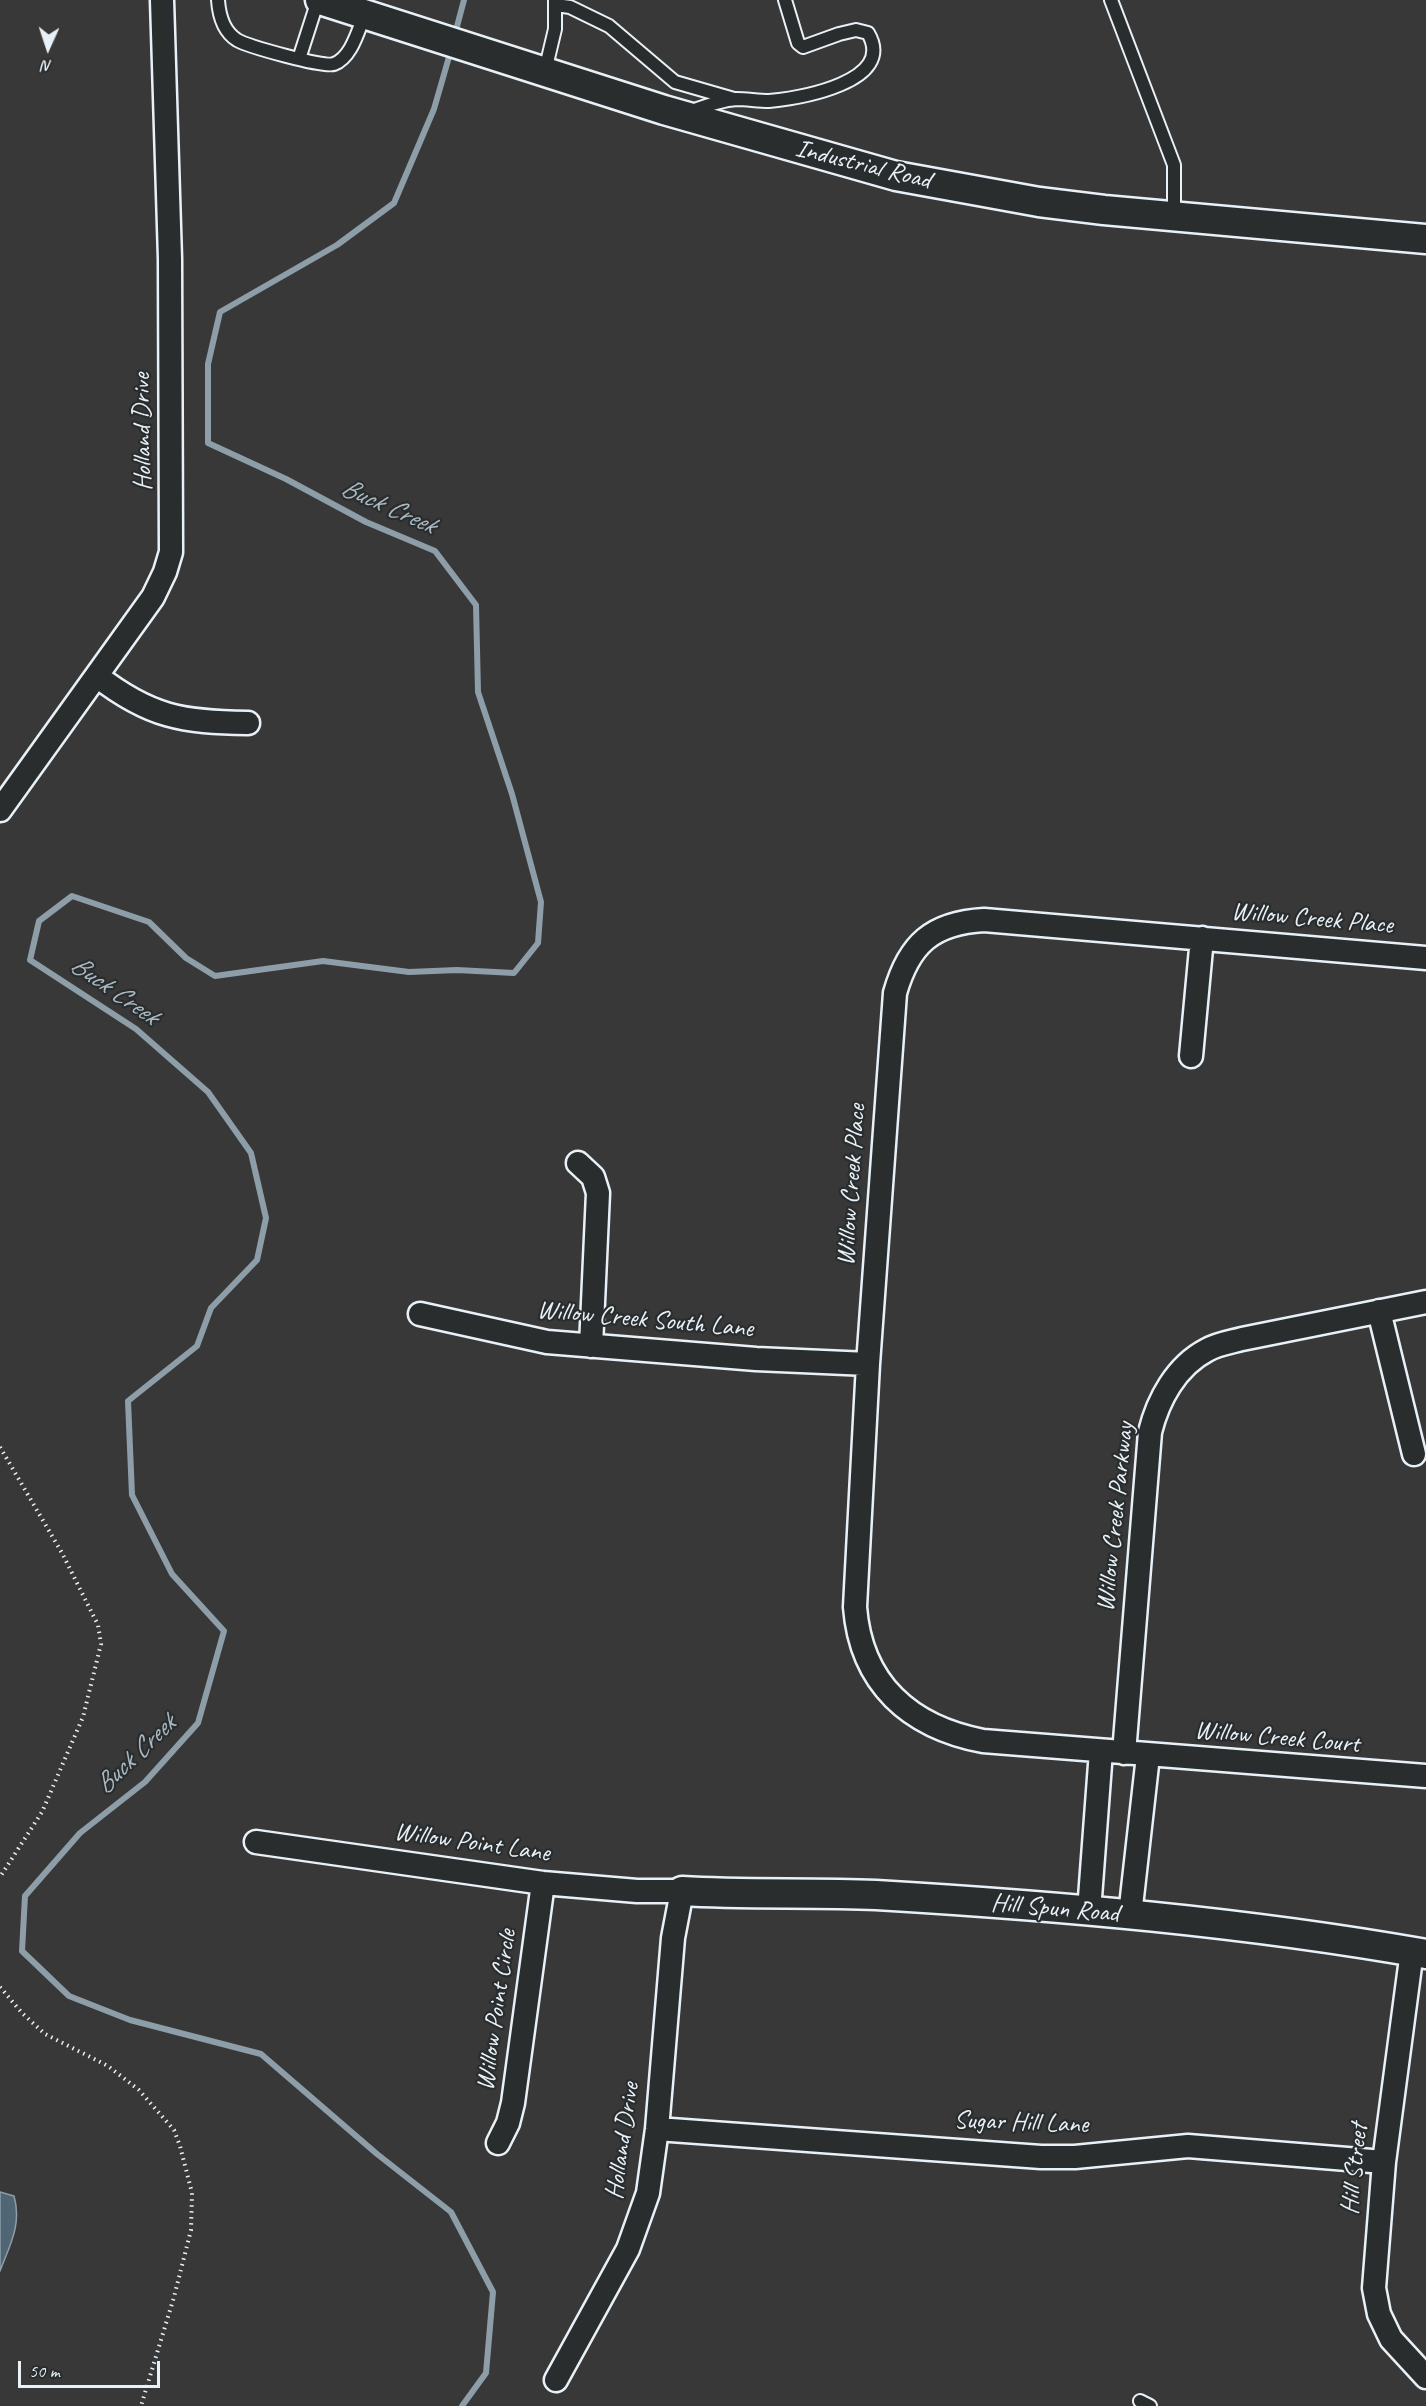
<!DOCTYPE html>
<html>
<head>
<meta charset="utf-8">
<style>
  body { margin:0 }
  #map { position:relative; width:1426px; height:2406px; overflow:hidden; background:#393838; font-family:Caveat,sans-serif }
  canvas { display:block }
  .north { position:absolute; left:18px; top:18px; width:60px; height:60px; -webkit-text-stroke:4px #2a2d2e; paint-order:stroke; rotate:183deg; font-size:16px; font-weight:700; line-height:24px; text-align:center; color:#e8f1f8 }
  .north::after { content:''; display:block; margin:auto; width:21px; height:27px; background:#e8f1f8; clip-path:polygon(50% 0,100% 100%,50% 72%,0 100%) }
  .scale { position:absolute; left:18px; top:2361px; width:142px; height:27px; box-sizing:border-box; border:3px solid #e8f1f8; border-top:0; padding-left:8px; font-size:18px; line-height:21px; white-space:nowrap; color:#e8f1f8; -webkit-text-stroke:4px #2a2d2e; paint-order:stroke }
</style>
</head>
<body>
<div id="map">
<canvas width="1426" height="2406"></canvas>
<div class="north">N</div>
<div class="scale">50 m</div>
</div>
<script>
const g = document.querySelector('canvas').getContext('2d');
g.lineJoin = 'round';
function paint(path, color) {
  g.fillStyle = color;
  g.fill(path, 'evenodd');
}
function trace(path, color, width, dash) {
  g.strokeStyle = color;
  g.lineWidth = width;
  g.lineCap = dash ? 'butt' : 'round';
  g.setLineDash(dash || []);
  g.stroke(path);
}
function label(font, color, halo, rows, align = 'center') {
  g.font = font + ' Caveat,sans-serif';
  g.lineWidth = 4.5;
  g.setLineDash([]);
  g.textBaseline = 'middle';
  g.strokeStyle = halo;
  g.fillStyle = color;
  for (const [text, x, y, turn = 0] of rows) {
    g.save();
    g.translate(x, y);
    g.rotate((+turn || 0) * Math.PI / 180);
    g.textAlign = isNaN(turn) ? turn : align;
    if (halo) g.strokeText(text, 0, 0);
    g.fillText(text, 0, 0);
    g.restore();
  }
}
const water = new Path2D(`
  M0,2192L14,2196C22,2224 10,2245 0,2271Z`);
paint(water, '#506674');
trace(water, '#8d9ea9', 1.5);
trace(new Path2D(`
  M455,34L464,0
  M451,50L434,109L394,203L337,245L220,312L208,364V443L286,479L366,522L435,551L476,605L478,692L512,794L541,902L538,943L514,973L457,970L409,972L323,961L215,976L186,958L149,922L72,896L39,921L30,960L136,1029L208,1092L251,1153L266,1218L257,1260L211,1308L197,1346L128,1401L132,1495L172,1574L224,1631L198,1723L145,1782L80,1833L25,1896L22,1951L69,1996L130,2020L261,2054L377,2154L451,2212L493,2292L486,2373L462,2406`), '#8d9ea9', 6);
const service = new Path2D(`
  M218,0C219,15 223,31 237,40C247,46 324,68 334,64C352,57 358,30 365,14
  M1111,0L1174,165V216
  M556,5L570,7L609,26L675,82L734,99
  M299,59L318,0
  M545,71L555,29V0
  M692,111C705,106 722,100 737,99C747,99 758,101 769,101C800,98 897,82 868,33L856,30L839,34L803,47L798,43L785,0
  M1140,2401L1150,2406`);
const minor = new Path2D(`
  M97,676C150,717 182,722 248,723
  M0,810L153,597L165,572L171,552L170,259L162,0
  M1426,958L984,920C932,923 909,944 895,993L868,1364L855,1607C861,1684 910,1727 983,1741L1426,1776
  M1191,1056L1202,938
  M578,1163L593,1177L598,1193L591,1346
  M1379,1311L1414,1454
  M420,1314L547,1342L756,1359L868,1364
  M1124,1753L1150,1432C1158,1400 1176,1366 1207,1350C1217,1344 1231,1342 1242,1339L1426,1302
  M256,1842L543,1883L637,1891H682L673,1938L657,2129L648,2193L628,2249L556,2380
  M1089,1911L1101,1751
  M1130,1915L1148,1756
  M1412,1951L1384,2162L1374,2288L1379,2314L1391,2339L1426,2377
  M657,2129L1041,2157H1075L1188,2146L1384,2162
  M498,2143L508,2123L513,2103L543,1883`);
const tertiary = new Path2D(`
  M320,0L664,110L896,176L1039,202L1104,210L1426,239
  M682,1891C746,1895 811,1892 876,1895C1060,1906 1245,1922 1426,1954`);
trace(service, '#e8f1f8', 16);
trace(minor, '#e8f1f8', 27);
trace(tertiary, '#e8f1f8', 33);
trace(new Path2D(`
  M0,1447L62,1553L98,1625L101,1644L83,1717L42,1812L0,1877
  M0,1987L22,2013L45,2034L108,2066L139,2090L174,2130L180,2146L192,2193L191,2230L174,2297L141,2406`), '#e8f1f8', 4, [1.5, 4.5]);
trace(service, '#2a2d2e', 12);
trace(minor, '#2a2d2e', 22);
trace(tertiary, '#2a2d2e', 28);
label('26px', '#e8f1f8', '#2a2d2e', [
  ["Industrial Road",863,165,14],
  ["Holland Drive",143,432,-91],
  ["Willow Creek Place",1312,919,5],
  ["Willow Creek Place",852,1185,-86],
  ["Willow Creek South Lane",645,1320,5],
  ["Willow Creek Parkway",1116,1517,-84],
  ["Willow Creek Court",1277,1738,5],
  ["Willow Point Lane",472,1843,8],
  ["Hill Spun Road",1055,1909,5],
  ["Willow Point Circle",497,2010,-82],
  ["Sugar Hill Lane",1021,2123,2],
  ["Holland Drive",623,2141,-82],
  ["Hill Street",1355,2169,-84]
]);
label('italic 27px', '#abb9c3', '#2a2d2e', [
  ["Buck Creek",388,507,24],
  ["Buck Creek",114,991,35],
  ["Buck Creek",136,1755,-44]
]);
</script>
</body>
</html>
